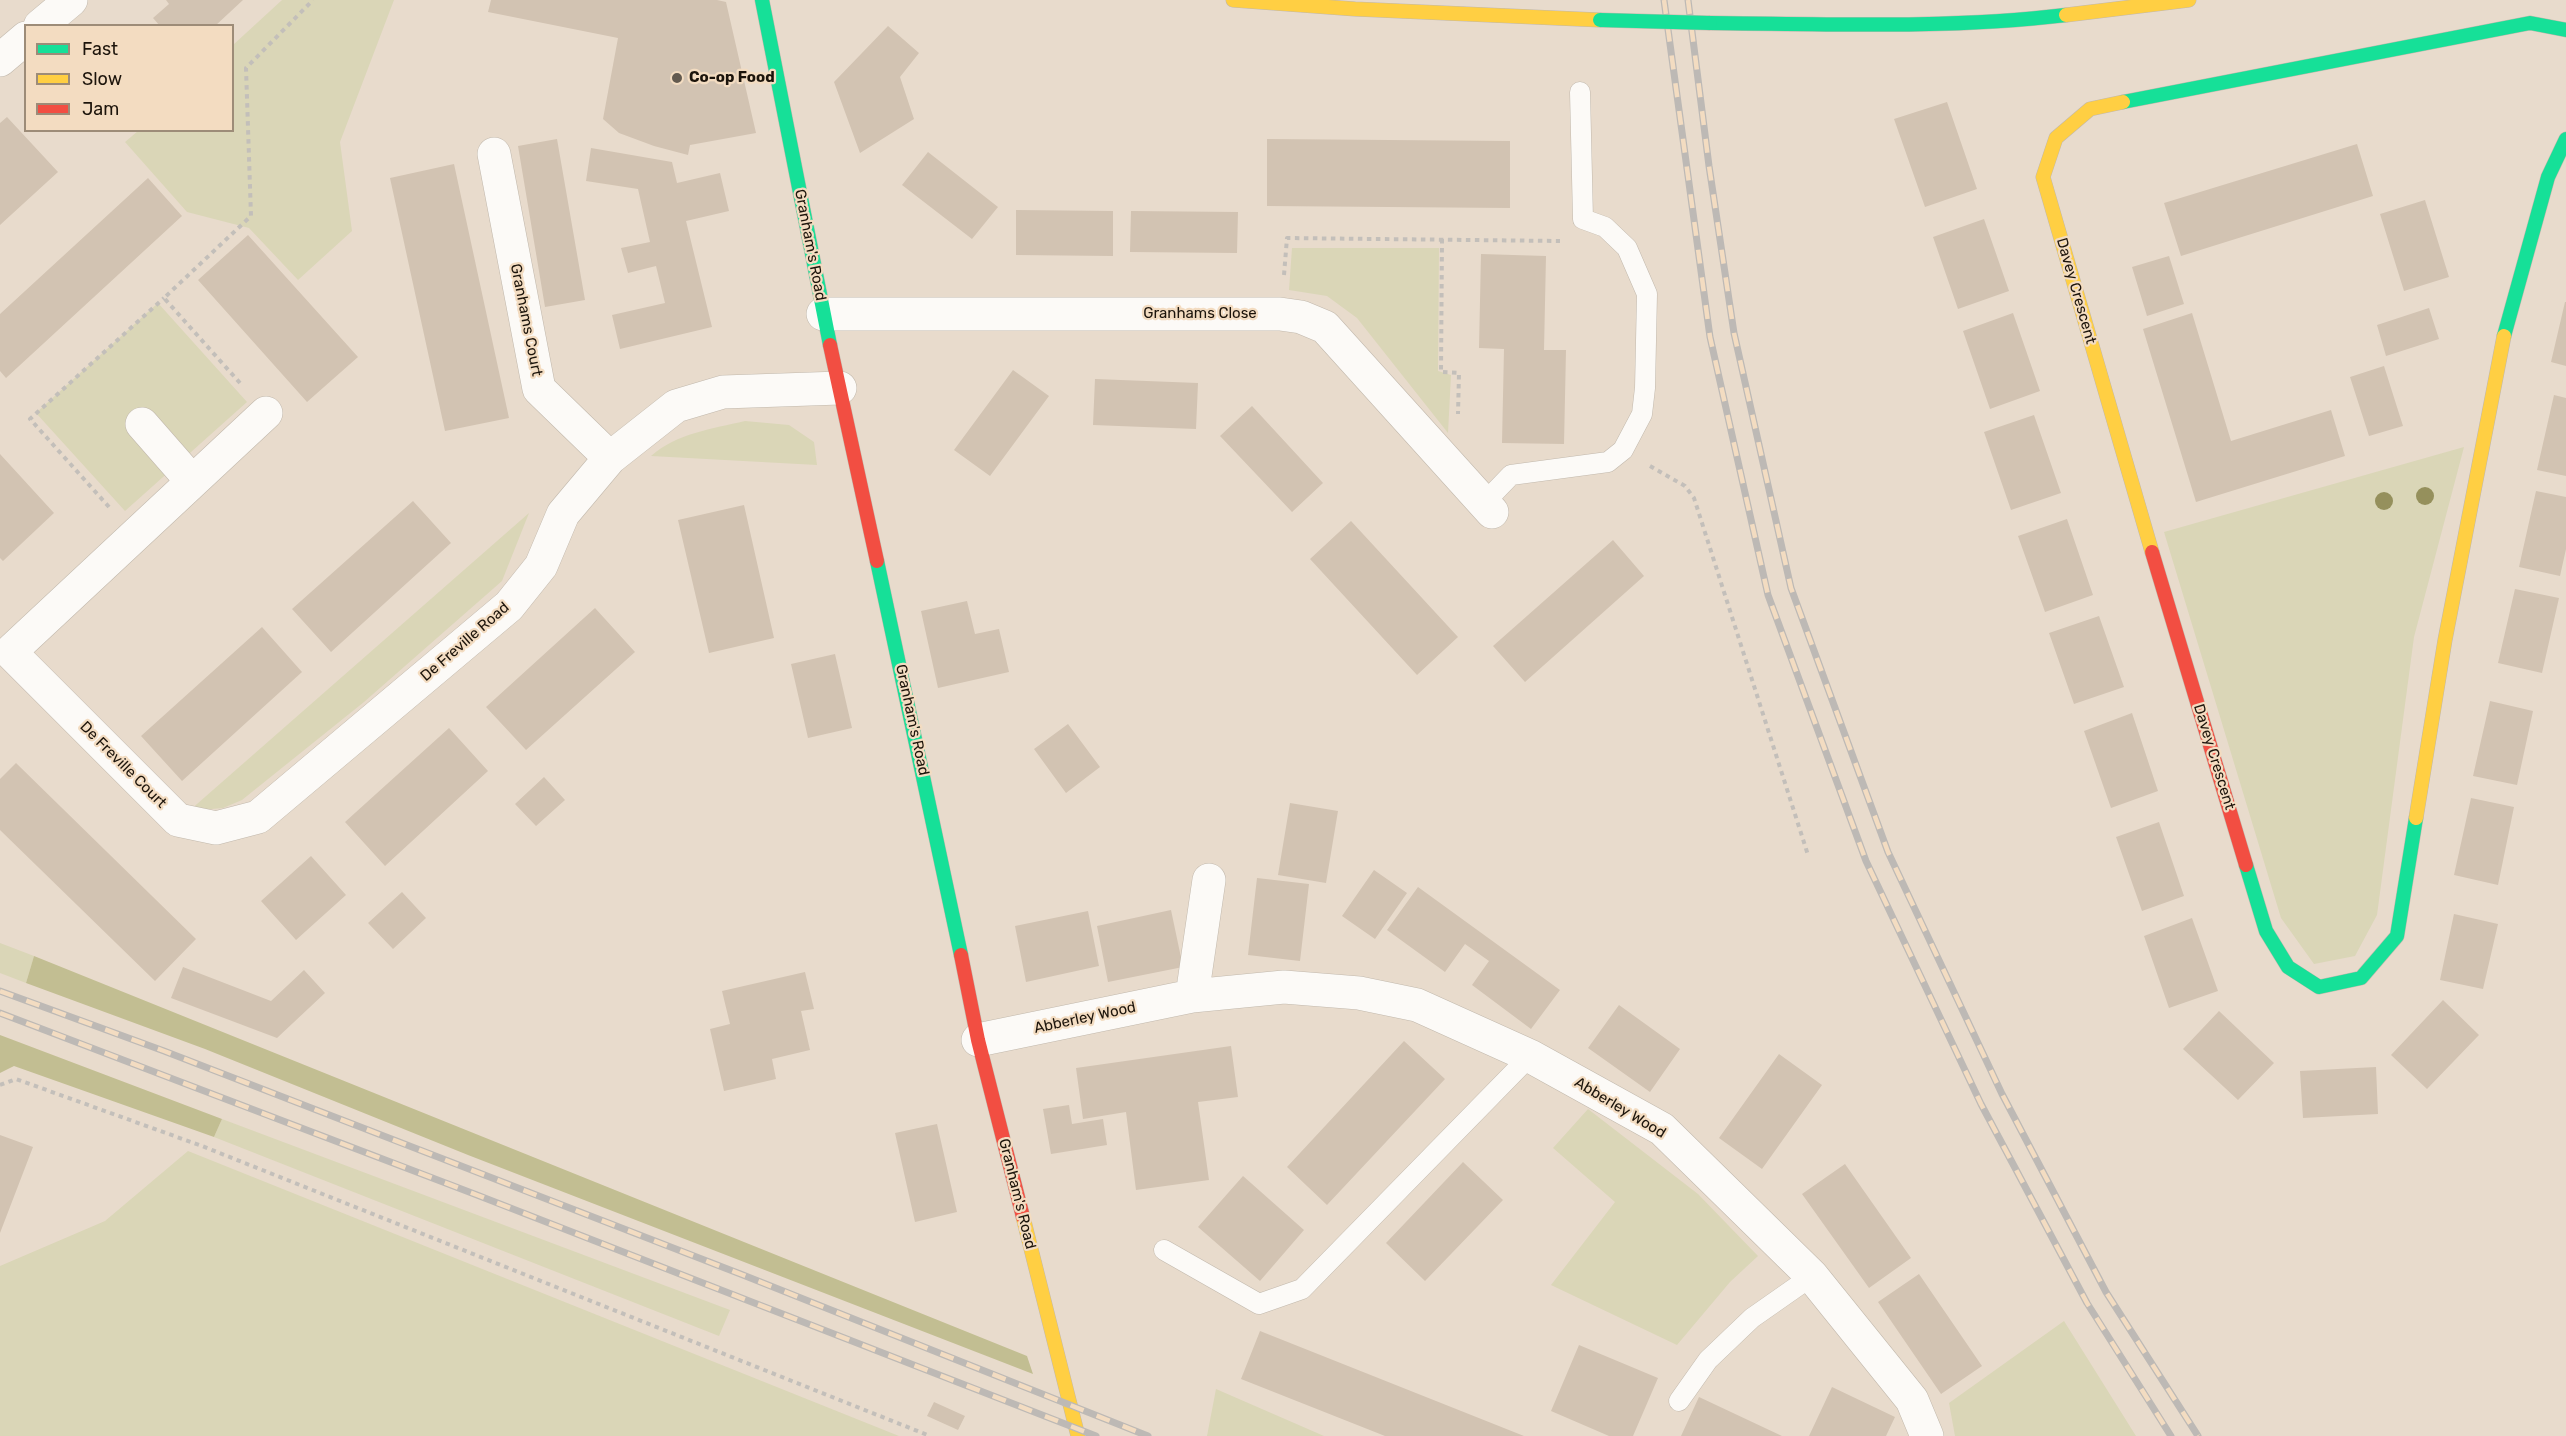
<!DOCTYPE html>
<html>
<head>
<meta charset="utf-8">
<style>
  body { margin:0 }
  #map { position:relative; width:2566px; height:1436px; overflow:hidden; background:#e8dbcc; font-family:Rubik,sans-serif }
  canvas { display:block }
  .legend { position:absolute; left:24px; top:24px; width:210px; height:108px; box-sizing:border-box; background:#f3dcc1; border:2px solid #9d8c78; margin:0; padding:8px 10px; list-style:none; font-size:18px; color:#1c140b }
  .legend li { display:flex; align-items:center; gap:12px; height:30px }
  .legend b { width:30px; border:2px solid #9d8c78 }
</style>
</head>
<body>
<div id="map">
<canvas width="2566" height="1436"></canvas>
<ul class="legend">
<li><b style="height:8px;background:#16e098"></b>Fast</li>
<li><b style="height:8px;background:#ffcf43"></b>Slow</li>
<li><b style="height:8px;background:#f24e42"></b>Jam</li>
</ul>
</div>
<script>
const g = document.querySelector('canvas').getContext('2d');
g.lineJoin = 'round';
function paint(path, color) {
  g.fillStyle = color;
  g.fill(path, 'evenodd');
}
function trace(path, color, width, dash) {
  g.strokeStyle = color;
  g.lineWidth = width;
  g.lineCap = dash ? 'butt' : 'round';
  g.setLineDash(dash || []);
  g.stroke(path);
}
function label(font, color, halo, rows, align = 'center') {
  g.font = font + ' Rubik,sans-serif';
  g.lineWidth = 4.5;
  g.setLineDash([]);
  g.textBaseline = 'middle';
  g.strokeStyle = halo;
  g.fillStyle = color;
  for (const [text, x, y, turn = 0] of rows) {
    g.save();
    g.translate(x, y);
    g.rotate((+turn || 0) * Math.PI / 180);
    g.textAlign = isNaN(turn) ? turn : align;
    if (halo) g.strokeText(text, 0, 0);
    g.fillText(text, 0, 0);
    g.restore();
  }
}
paint(new Path2D(`
  M282,0H394L340,142L352,231L298,280L249,228L187,212L125,142L138,131L232,130L233,45Z
  M1292,248H1439L1438,371L1451,375L1448,433L1357,318L1327,296L1289,290Z
  M158,303L247,402L125,511L36,413Z
  M745,421L789,425L814,442L817,465L651,456C677,433 712,429 745,421Z
  M2464,447L2414,637L2377,915L2355,956L2314,964L2281,918L2164,532Z
  M529,513L502,581L364,702L242,800L223,808L189,811Z
  M0,943L34,956L26,983L0,973Z
  M1588,1109L1698,1194L1758,1256L1730,1282L1677,1345L1551,1285L1615,1202L1553,1148Z
  M222,1119L730,1310L719,1336L214,1137Z
  M188,1151L899,1436H0V1266L105,1221Z
  M2064,1321L2136,1436H1955L1949,1403Z
  M1216,1389L1324,1436H1207Z`), '#dad6b7');
paint(new Path2D(`
  M34,956L1027,1356L1033,1374L468,1155L205,1049L26,983Z
  M0,1035L222,1119L214,1137L14,1066L0,1073Z`), '#c2be92');
paint(new Path2D(`
  M166,0H243L215,26H160L153,18L169,4Z
  M491,0H717L726,2L756,133L690,145L688,155L654,146L619,133L603,119L618,38L488,12Z
  M888,26L919,53L900,77L914,119L860,153L834,82Z
  M1947,102L1977,189L1925,207L1894,119Z
  M7,117L58,172L0,225V123Z
  M557,139L585,300L545,307L518,146Z
  M1267,139L1510,141V208L1267,206Z
  M2357,144L2373,196L2181,256L2164,203Z
  M591,148L672,162L677,183L720,173L729,211L686,221L712,327L620,349L612,315L665,303L656,266L628,273L621,248L650,242L638,189L586,181Z
  M928,152L998,207L972,239L902,185Z
  M454,164L509,418L445,431L390,178Z
  M148,178L182,216L6,378L0,371V314Z
  M2425,200L2449,277L2404,291L2380,214Z
  M1016,210L1113,211V256L1016,255Z
  M1131,211L1238,212L1237,253L1130,252Z
  M1984,219L2009,291L1958,309L1933,237Z
  M248,235L358,357L307,402L198,280Z
  M1481,254L1546,256L1544,350H1566L1564,444L1502,443L1504,349L1479,348Z
  M2169,256L2184,304L2147,316L2132,267Z
  M2565,302H2566V366L2551,362Z
  M2429,308L2439,339L2386,356L2377,325Z
  M2013,313L2040,391L1990,409L1963,331Z
  M2192,313L2231,441L2331,410L2345,456L2196,502L2143,329Z
  M2384,366L2403,426L2369,436L2350,377Z
  M1013,370L1049,396L990,476L954,450Z
  M1095,379L1198,383L1196,429L1093,425Z
  M2554,395L2566,398V476L2537,470Z
  M1252,406L1323,483L1292,512L1220,436Z
  M2034,415L2061,493L2011,510L1984,432Z
  M0,454L54,513L3,561L0,558Z
  M2536,491L2566,497V549L2560,576L2519,567Z
  M413,501L451,543L331,652L292,609Z
  M744,505L774,638L709,653L678,520Z
  M2067,519L2093,595L2045,612L2018,536Z
  M1351,521L1458,637L1417,675L1310,559Z
  M1613,540L1644,576L1525,682L1493,646Z
  M2515,589L2559,598L2542,673L2498,663Z
  M967,601L975,634L999,629L1009,672L938,688L921,611Z
  M595,608L635,652L526,750L486,707Z
  M2099,616L2124,687L2074,704L2049,633Z
  M262,627L302,672L182,781L141,736Z
  M835,654L852,728L808,738L791,664Z
  M2490,701L2533,711L2517,785L2473,776Z
  M2132,713L2158,791L2111,808L2084,731Z
  M1068,724L1100,767L1066,793L1034,749Z
  M449,728L488,771L385,866L345,822Z
  M16,763L196,939L155,981L0,830V779Z
  M544,777L565,800L536,826L515,804Z
  M2471,798L2514,807L2498,885L2454,875Z
  M1290,803L1338,811L1326,883L1278,875Z
  M2159,822L2184,896L2142,911L2116,837Z
  M311,856L346,895L296,940L261,901Z
  M1374,870L1407,893L1375,939L1342,916Z
  M1257,878L1309,884L1300,961L1248,955Z
  M1418,887L1560,990L1531,1029L1472,985L1489,961L1465,944L1445,972L1387,930Z
  M402,892L426,918L393,949L368,923Z
  M1171,910L1183,967L1108,982L1097,926Z
  M1088,911L1099,966L1026,982L1015,926Z
  M2454,914L2498,924L2483,989L2440,980Z
  M2192,918L2218,991L2169,1008L2144,936Z
  M183,967L271,1001L304,970L325,993L277,1038L171,998Z
  M805,972L814,1009L801,1011L810,1050L772,1059L776,1079L724,1091L710,1029L730,1024L722,991Z
  M2443,1000L2479,1035L2427,1089L2391,1055Z
  M1619,1005L1680,1049L1650,1092L1588,1048Z
  M2219,1011L2274,1063L2238,1100L2183,1049Z
  M1404,1041L1445,1079L1327,1205L1287,1167Z
  M1231,1046L1238,1097L1198,1102L1209,1180L1136,1190L1126,1112L1083,1119L1076,1068Z
  M1779,1054L1822,1085L1762,1169L1719,1138Z
  M2376,1067L2378,1114L2303,1118L2300,1071Z
  M1069,1105L1072,1124L1103,1119L1107,1145L1051,1154L1043,1109Z
  M937,1124L957,1212L915,1222L895,1133Z
  M0,1135L33,1147L0,1233Z
  M1463,1162L1503,1200L1425,1281L1386,1243Z
  M1845,1164L1911,1258L1869,1288L1802,1194Z
  M1243,1176L1304,1230L1260,1281L1198,1227Z
  M1919,1274L1982,1366L1941,1394L1878,1302Z
  M1260,1331L1524,1436H1385L1241,1379Z
  M1579,1345L1658,1378L1633,1436H1609L1551,1411Z
  M1832,1387L1895,1417L1886,1436H1809Z
  M1699,1397L1782,1436H1681Z
  M934,1402L965,1416L958,1430L927,1416Z`), '#d2c3b2');
const lane = new Path2D(`
  M1484,503L1511,475L1608,462L1623,450L1642,414L1645,388L1647,294L1627,248L1605,227L1583,219L1580,92
  M1164,1250L1259,1304L1302,1289L1530,1056
  M1679,1401L1708,1360L1752,1318L1812,1276`);
const street = new Path2D(`
  M40,26L71,0
  M0,60L26,38
  M494,154L539,389L610,458
  M823,314H1280L1301,317L1325,327L1492,512
  M266,413L10,652L178,820L216,828L258,817L509,606L541,566L563,514L610,458L676,406L723,392L840,388
  M142,424L191,480
  M1192,996L1209,880
  M978,1040L1192,996L1284,987L1359,993L1417,1005L1530,1056L1662,1129L1812,1276L1912,1400L1927,1436`);
const fast = new Path2D(`
  M762,0L830,345
  M1710,23C1828,24 1948,29 2066,15
  M2123,102L2530,23L2566,30
  M2504,336L2548,177L2566,139
  M877,561L961,955
  M2246,865L2266,931L2288,967L2319,987L2361,978L2397,936L2416,818`);
const slow = new Path2D(`
  M1233,0L1355,9L1600,20
  M2066,15L2189,0
  M2123,102L2090,109L2056,138L2043,177L2152,552
  M2416,818L2445,640L2504,336
  M1023,1217L1078,1436`);
const jam = new Path2D(`
  M830,345L877,561
  M2152,552L2246,865
  M961,955L978,1040L1023,1217`);
trace(lane, '#c1b8ac', 21);
trace(street, '#c1b8ac', 34);
trace(fast, '#c1b8ac', 15);
trace(slow, '#c1b8ac', 15);
trace(jam, '#c1b8ac', 15);
trace(new Path2D(`
  M1442,239L1441,372L1459,373L1458,414
  M1284,275L1287,238L1560,241
  M240,383L164,298L251,216L246,68L313,0
  M1650,466L1685,486L1694,498L1808,855
  M109,507L30,419L164,298
  M0,1085L16,1079L202,1146L930,1436`), '#c3bfba', 4, [4.5, 4.5]);
trace(lane, '#fcfaf7', 20);
trace(street, '#fcfaf7', 33);
trace(fast, '#16e098', 14);
trace(slow, '#ffcf43', 14);
trace(jam, '#f24e42', 14);
const rail = new Path2D(`
  M1664,0L1710,337L1768,595L1866,861L1981,1104L2087,1303L2171,1436
  M1688,0L1709,166L1734,333L1791,588L1888,852L2002,1094L2106,1292L2198,1436
  M0,991L164,1051L743,1275L1148,1436
  M0,1013L477,1195L1096,1436`);
trace(rail, '#bdb9b5', 7);
trace(rail, '#f3dcc1', 4.5, [14]);
const fastBridge = new Path2D(`
  M1600,20L1710,23`);
trace(fastBridge, '#c1b8ac', 15, []);
trace(fastBridge, '#16e098', 14);
g.fillStyle = '#95905c';
for (const [x, y] of [
  [2425,496],
  [2384,501]
]) {
  g.beginPath();
  g.arc(x, y, 9, 0, 2 * Math.PI);
  g.fill();
}
for (const [x, y, r, color] of [
  [677,78,6,"#635a4f"]
]) {
  const dot = new Path2D();
  dot.arc(x, y, r, 0, 2 * Math.PI);
  g.fillStyle = color;
  g.fill(dot);
  trace(dot, '#f3dcc1', 2);
}
label('bold 15px', '#1c140b', '#f3dcc1', [
  ["Co-op Food",689,78]
], 'left');
label('15px', '#1c140b', '#f3dcc1', [
  ["Granham's Road",810,245,79],
  ["Davey Crescent",2076,291,74],
  ["Granhams Close",1200,314],
  ["Granhams Court",526,320,79],
  ["De Freville Road",465,642,-41],
  ["Granham's Road",912,720,78],
  ["Davey Crescent",2214,757,73],
  ["De Freville Court",123,765,45],
  ["Abberley Wood",1085,1018,-12],
  ["Abberley Wood",1620,1108,31],
  ["Granham's Road",1017,1194,76]
]);
</script>
</body>
</html>
